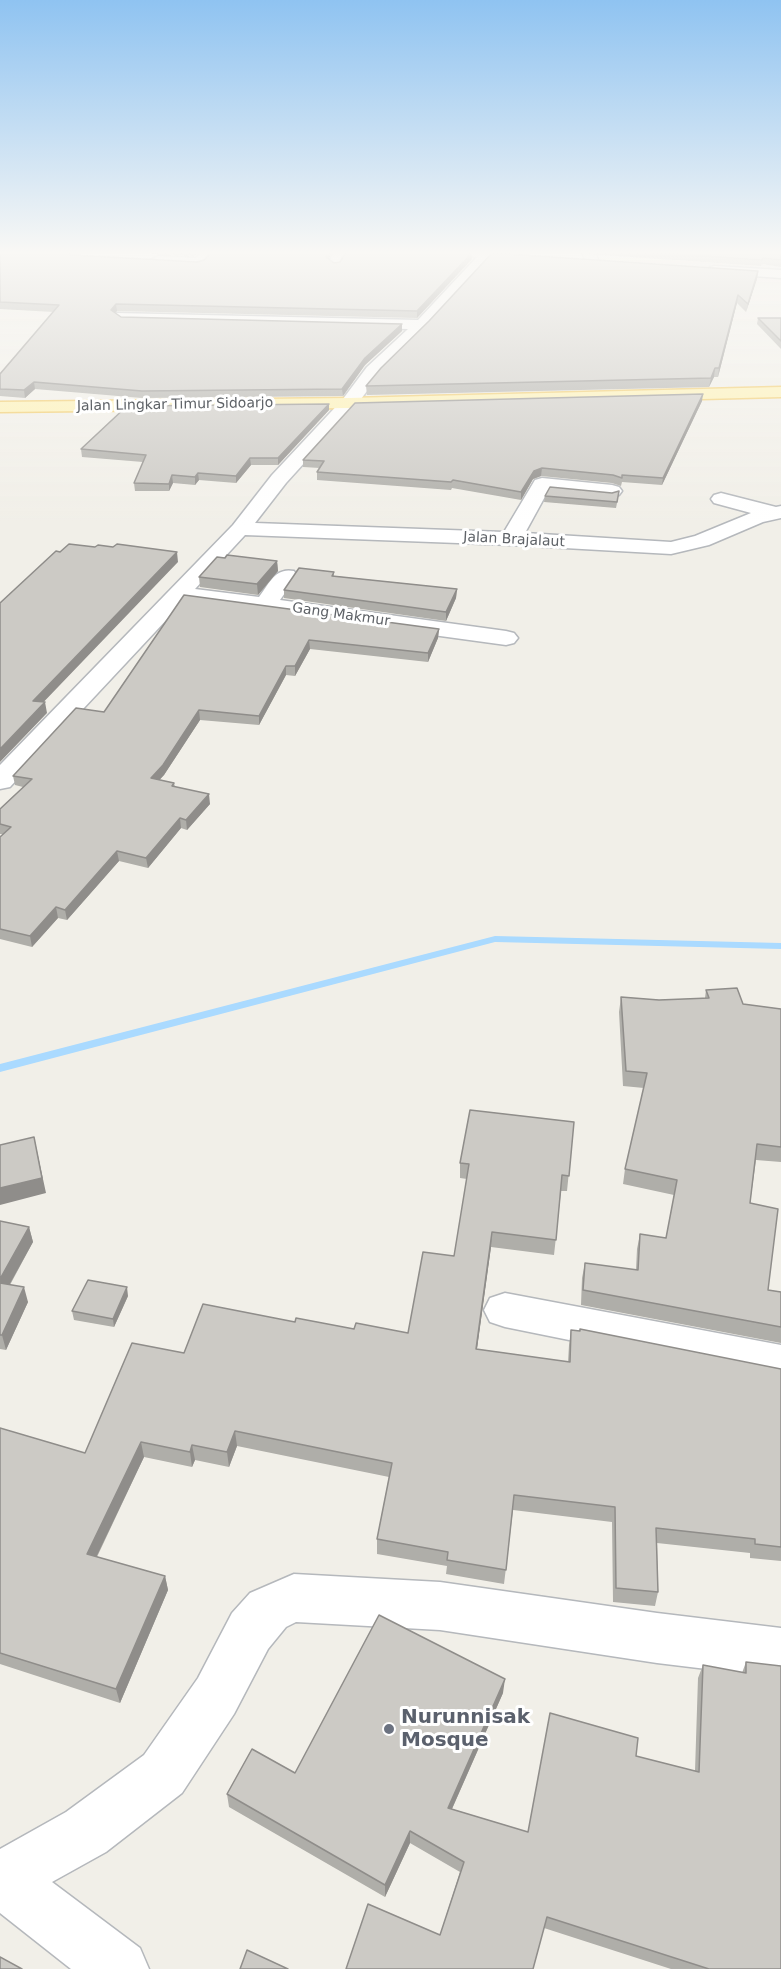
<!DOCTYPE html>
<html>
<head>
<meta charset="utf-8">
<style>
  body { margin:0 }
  canvas { display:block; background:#f1efe8 }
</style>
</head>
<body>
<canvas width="781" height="1969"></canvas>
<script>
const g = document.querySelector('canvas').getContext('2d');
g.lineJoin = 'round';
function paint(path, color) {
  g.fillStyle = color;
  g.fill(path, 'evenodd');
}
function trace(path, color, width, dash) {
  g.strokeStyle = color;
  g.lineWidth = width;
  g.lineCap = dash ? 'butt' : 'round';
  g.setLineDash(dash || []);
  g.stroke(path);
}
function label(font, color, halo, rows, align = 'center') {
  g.font = font + ' "DejaVu Sans",sans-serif';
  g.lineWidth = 6;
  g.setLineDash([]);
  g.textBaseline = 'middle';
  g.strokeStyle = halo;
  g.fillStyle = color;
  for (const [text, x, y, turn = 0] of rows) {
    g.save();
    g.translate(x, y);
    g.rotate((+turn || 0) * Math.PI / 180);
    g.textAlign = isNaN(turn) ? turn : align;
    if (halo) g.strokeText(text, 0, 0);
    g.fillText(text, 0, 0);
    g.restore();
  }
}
paint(new Path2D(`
  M495,936L781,943V949L495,942L0,1072V1064Z`), '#aadaff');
const minor = new Path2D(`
  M203,250H218L204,265L199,266L158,264L151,260L158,256L196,258Z
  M336,250H350L340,266L335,267L328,263Z
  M434,250L507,252L509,255L502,259L491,258L427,328L379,375L355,407L286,483L255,523L504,532L535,480L542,478L612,485L619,487L622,491L619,495L612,497L548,491L525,533L671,542L695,536L751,513L714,503L711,499L714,495L721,493L776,507L781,506V518L763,522L709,545L671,554L511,545L245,535L195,589L259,597C269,584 275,567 294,571L297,576L280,600L506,631L514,633L518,638L514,643L506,645L184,601L10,787L0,789V765L233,525L272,475L343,399L367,367L408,329L122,321L114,316L117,313L418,320L477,257L441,254Z
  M582,250H596L598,262L596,265H586Z
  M715,266L781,270V278L710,273L708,270L710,267Z
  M505,1293L781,1345V1383L505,1327L490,1322L484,1310L490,1298Z
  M294,1574L440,1582L657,1613L781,1628V1678L657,1663L440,1630L296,1622L286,1627L268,1649L234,1714L182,1793L106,1852L52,1882L140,1948L149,1969H71L0,1913V1849L66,1812L144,1755L198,1678L232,1613L250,1593Z`);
const major = new Path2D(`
  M781,387V397L349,408L0,412V402L349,398Z`);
trace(minor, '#b5b8bc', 3);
trace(major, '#f2c960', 3);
paint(minor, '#fff');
paint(major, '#fff2af');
paint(new Path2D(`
  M0,250H70L67,253L71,255L197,262L204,260L214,250H333L328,259L334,263L472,253V259L417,318L117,311L115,313L121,317L402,324V331L365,365L343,396L142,398L35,389L25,398L0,396V374L54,312L0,309Z
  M95,250H200L194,256Z
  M532,250H781V267L762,264L761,266Z
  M758,271L757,279L746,312L737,303L718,377H714L709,387L367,395L366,386Z
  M758,318H781V349L757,324Z
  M702,401L662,485L622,482L621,486L612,483L541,476L533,479L521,500L452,488L451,490L317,480V472L320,468L303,467V460Z
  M329,404V410L278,465H251L236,483L199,480L195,485L173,483L169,491H135L134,483L143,462L82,457L81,449Z
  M545,496L618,498L616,508L544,502Z
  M225,558L277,561L278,571L258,595L200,587L199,577Z
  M334,572V576L457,589L456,598L446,621L284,598V590Z
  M184,595L439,629L438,638L428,662L310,649L295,676L286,675L259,725L200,720L164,775L159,780L174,783L175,787L210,804L187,830L181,828L148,868L119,861L67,920L58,918L32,947L0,939V837L3,834H0V809L23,787L15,785L13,776L104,712Z
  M706,990L743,1004L781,1009V1162L756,1160L750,1203L768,1290L781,1292V1343L581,1305L582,1278L585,1263L636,1270L637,1249L640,1234L666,1238L674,1195L623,1184L625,1169L644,1088L623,1086L619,1012L621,997L659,1000L705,998Z
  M574,1122L567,1191H561L554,1255L491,1247L477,1349L568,1362L569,1345L571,1330L781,1369V1561L750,1558V1553L657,1543L658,1592L655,1606L613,1602L612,1522L513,1510L504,1584L446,1574L447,1566L377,1554V1539L389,1477L237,1446L229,1467L195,1460L192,1467L144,1457L97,1557L165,1576L168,1590L120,1703L0,1664V1428L85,1453L184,1353L295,1322L354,1329L408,1333L454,1256L467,1179L460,1178V1163Z
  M0,1221L29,1227L33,1242L10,1285L28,1302L6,1350L0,1349Z
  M128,1296L114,1327L74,1320L72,1311Z
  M746,1662L781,1969H671L544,1928L533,1969H346L440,1935L460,1872L410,1843L385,1897L229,1807L227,1794L295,1773L503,1693L452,1809L528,1832L636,1756L695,1771L698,1678L703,1665L742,1673Z`), '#afaea9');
paint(new Path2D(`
  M194,250H200L194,256Z
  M330,250H333L326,264V257Z
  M472,253V259L417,318V311Z
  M758,271L757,279L746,312L748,304Z
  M738,295L737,303L718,377L719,368Z
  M116,304L117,311L112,316L111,310Z
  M402,324V331L365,365L343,396L342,389L365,358Z
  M715,368L714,377L709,387L711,378Z
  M34,382L35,389L25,398L24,390Z
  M703,394L702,401L662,485L663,478Z
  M329,404V410L278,465V458Z
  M250,458L251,465L236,483V476Z
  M542,468L541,476L533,479L521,500V492L534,471Z
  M198,473L199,480L195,485V477Z
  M172,475L173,483L169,491V484Z
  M177,552L178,562L35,711L33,701Z
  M277,561L278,571L258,595L257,584Z
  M457,589L456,598L446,621V612Z
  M439,629L438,638L428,662V653Z
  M309,640L310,649L295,676V666Z
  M286,666V675L259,725V716Z
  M45,702L47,713L0,762V749Z
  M199,710L200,720L164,775L152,788L151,778Z
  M209,794L210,804L187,830L186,820Z
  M180,818L181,828L148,868L146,858Z
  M117,851L119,861L67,920L65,910Z
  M56,907L58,918L32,947L30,936Z
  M34,1137L46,1193L0,1205V1188Z
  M29,1227L33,1242L2,1298L0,1290V1279Z
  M492,1232L491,1247L475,1363L476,1349Z
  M24,1287L28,1302L6,1350L2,1335Z
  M127,1287L128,1296L114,1327L113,1319Z
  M235,1431L237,1446L229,1467L227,1452Z
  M141,1442L144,1457L91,1568L87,1554Z
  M192,1445L195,1460L192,1467L190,1452Z
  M165,1576L168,1590L120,1703L116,1689Z
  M505,1679L503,1693L447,1820L448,1808Z
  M410,1831V1843L385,1897V1885Z`), '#8f8d8a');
const building = new Path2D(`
  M0,250H63L71,255L197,262L204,260L214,250H330L326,257L334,263L340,262L347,250H441L472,253L417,311L116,304L111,310L121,317L402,324L365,358L342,389L142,391L34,382L24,390L0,389V374L59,305L0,302Z
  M618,250H781V260L763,258L762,260Z
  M492,253L758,271L748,304L738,295L719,368H715L711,378L366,386L381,368L429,321Z
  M758,318H781V341Z
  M703,394L663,478L622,475V478L613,475L542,468L534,471L521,492L453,480L451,482L317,472L324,461L303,460L355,403Z
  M329,404L278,458H250L236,476L198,473L195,477L172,475L169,484L134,483L146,455L81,449L127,406Z
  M550,487L612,493L619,491L617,502L545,496Z
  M69,544L95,547L98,545L113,547L117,544L177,552L33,701L45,702L0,749V603L56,551L60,552Z
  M227,555L277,561L257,584L199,577L217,557L225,558Z
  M299,568L334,572L332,576L457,589L446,612L284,590Z
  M184,595L439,629L428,653L309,640L295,666H286L259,716L199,710L163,765L151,778L174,783L172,786L209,794L186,820L180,818L146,858L117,851L65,910L56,907L30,936L0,929V837L11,827L0,824V809L32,779L13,776L76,708L104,712Z
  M737,988L743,1004L781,1009V1147L757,1144L750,1203L778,1209L768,1290L781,1292V1327L583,1290L585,1263L638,1270L640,1234L666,1238L677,1180L625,1169L647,1073L626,1071L621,997L659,1000L709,998L706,990Z
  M470,1110L574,1122L569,1176L562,1175L556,1240L492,1232L476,1349L570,1362L571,1330L580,1331V1329L781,1369V1547L755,1544V1539L656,1528L658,1592L616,1588L615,1507L514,1495L506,1570L447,1560L448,1552L377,1539L392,1463L235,1431L227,1452L192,1445L190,1452L141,1442L87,1554L165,1576L116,1689L0,1653V1428L85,1453L132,1343L184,1353L203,1304L295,1322L296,1318L354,1329L356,1323L408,1333L423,1252L454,1256L469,1164L460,1163Z
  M34,1137L42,1178L0,1188V1145Z
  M0,1221L29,1227L0,1279Z
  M88,1280L127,1287L113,1319L72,1311Z
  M0,1283L24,1287L2,1335H0Z
  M379,1615L505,1679L448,1808L528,1832L550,1713L638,1738L636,1756L699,1772L703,1665L746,1673V1662L781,1666V1969H709L547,1917L533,1969H346L368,1904L440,1935L464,1862L410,1831L385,1885L227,1794L252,1749L295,1773Z
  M247,1950L288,1969H240Z
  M0,1957L22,1969H0Z`);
paint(building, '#cccac5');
trace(building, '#8f8d8a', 1.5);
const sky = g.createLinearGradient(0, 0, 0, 526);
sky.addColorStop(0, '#8fc3f1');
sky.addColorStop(0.48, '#f9f8f5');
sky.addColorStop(1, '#f9f8f500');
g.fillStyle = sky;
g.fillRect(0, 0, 781, 526);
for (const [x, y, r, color] of [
  [389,1729,6,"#6b7280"]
]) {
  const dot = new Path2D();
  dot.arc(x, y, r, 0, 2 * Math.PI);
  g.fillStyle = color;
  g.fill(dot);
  trace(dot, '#fff', 2);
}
label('14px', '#5f6368', '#fff', [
  ["Jalan Lingkar Timur Sidoarjo",175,405,-1],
  ["Jalan Brajalaut",514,540,3],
  ["Gang Makmur",341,615,8]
]);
label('bold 20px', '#5b616d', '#fff', [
  ["Nurunnisak",401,1718],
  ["Mosque",401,1741]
], 'left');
</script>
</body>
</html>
